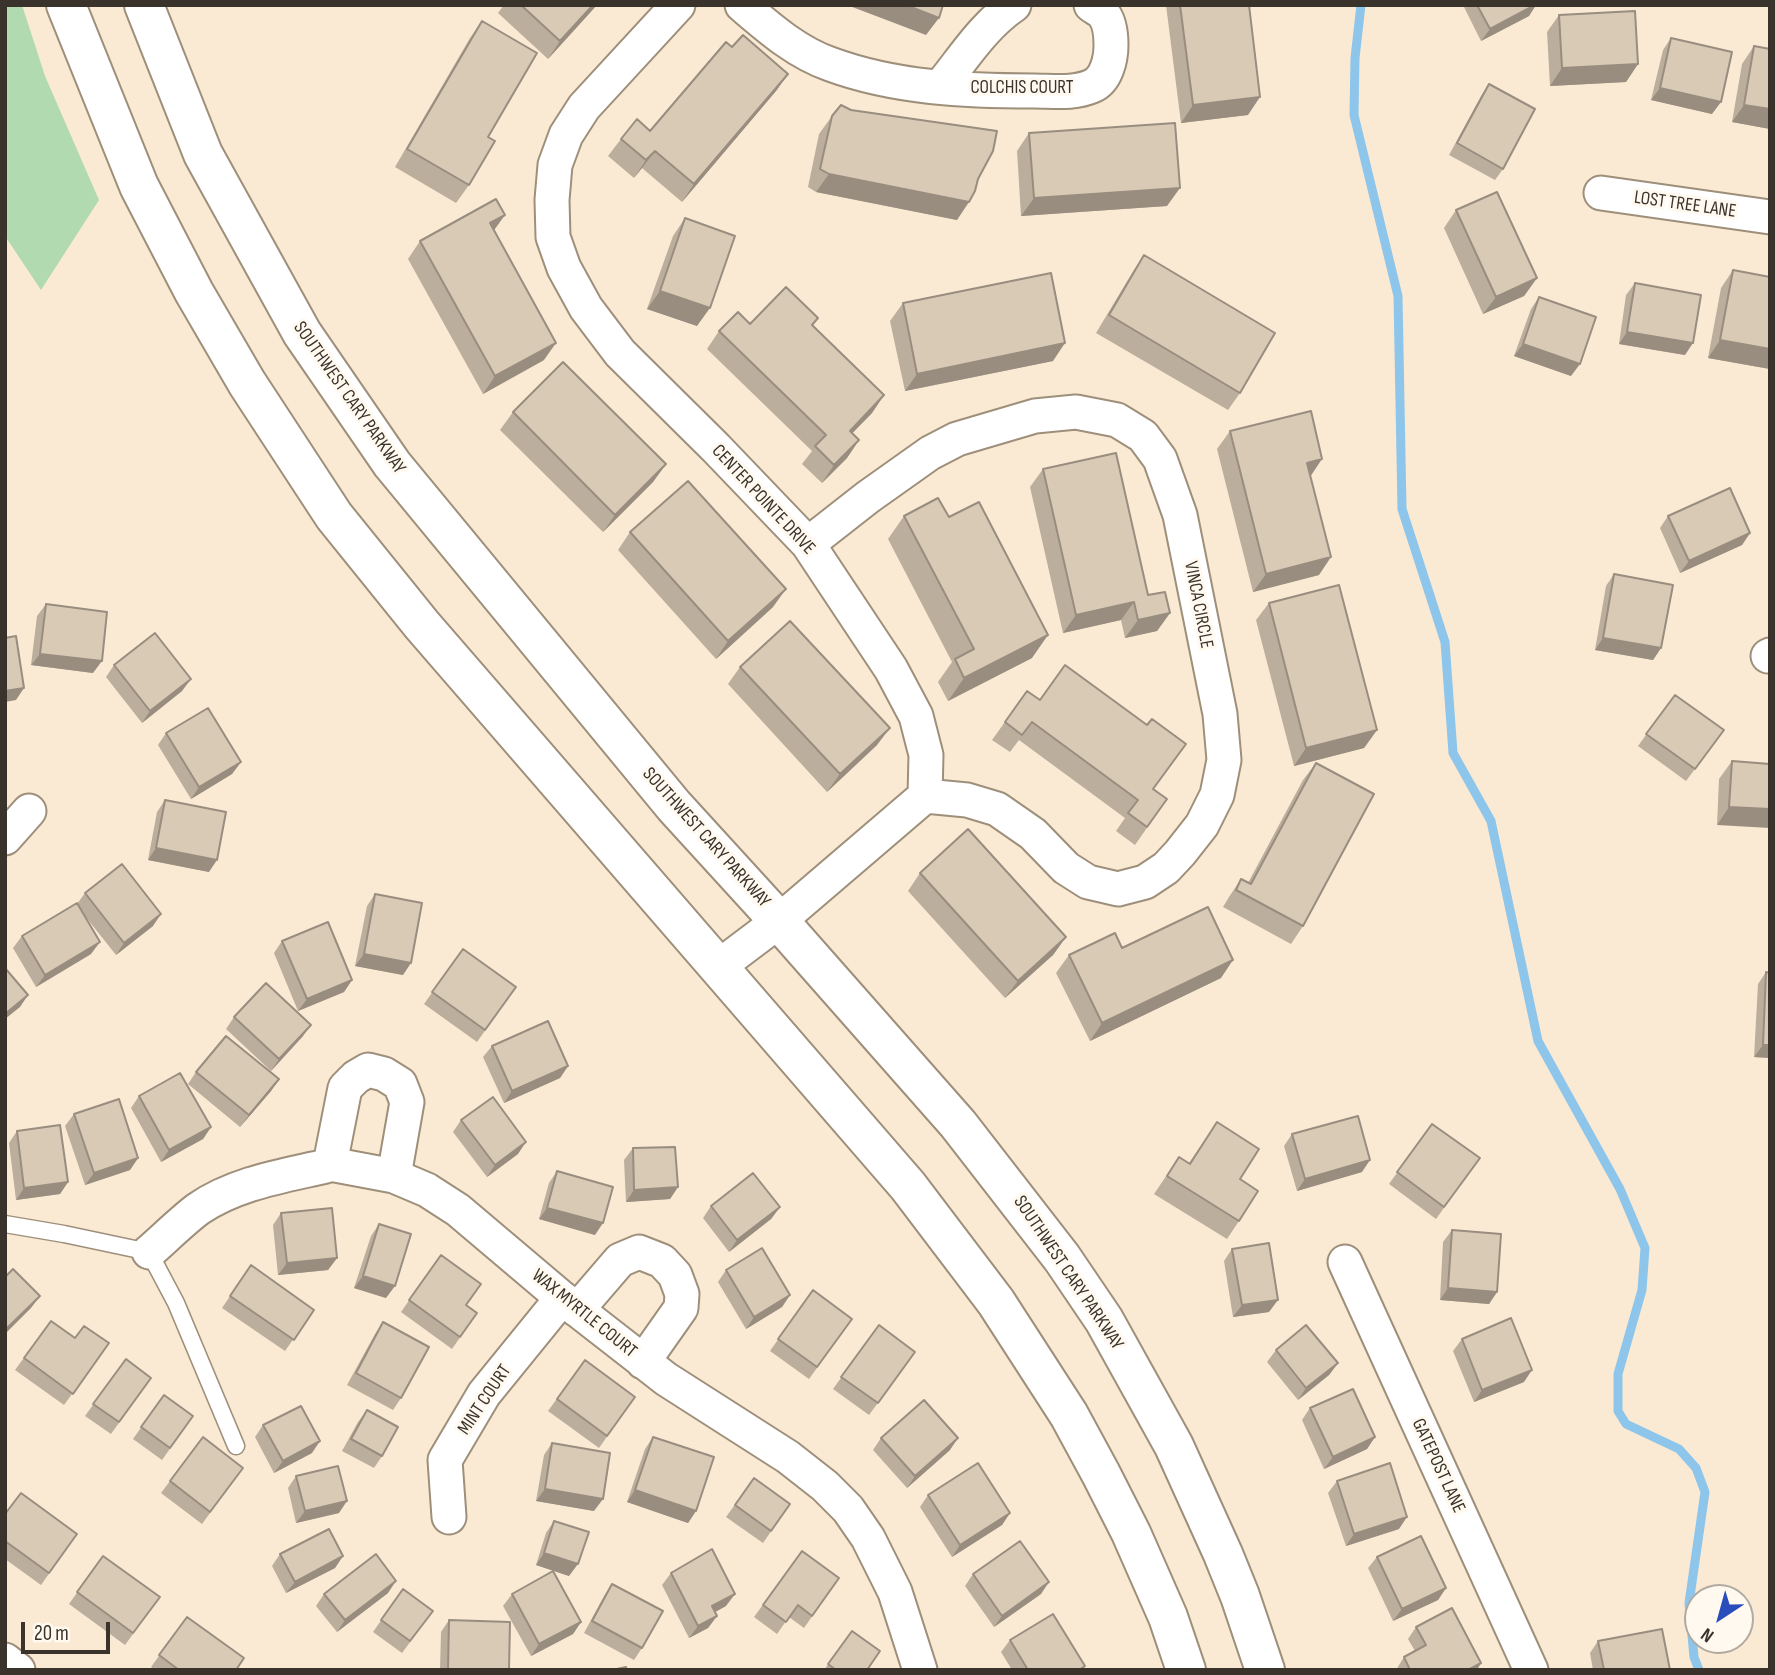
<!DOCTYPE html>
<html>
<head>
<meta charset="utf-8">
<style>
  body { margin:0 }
  #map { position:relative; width:1775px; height:1675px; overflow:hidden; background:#faead4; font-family:"Sofia Sans Condensed",sans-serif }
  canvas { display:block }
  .frame { position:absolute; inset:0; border:7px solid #39332b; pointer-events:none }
  .north { position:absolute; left:1684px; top:1584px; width:70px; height:70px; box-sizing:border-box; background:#fff9f0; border:2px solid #b0aaa1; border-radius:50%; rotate:216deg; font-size:19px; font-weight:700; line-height:28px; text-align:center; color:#39332b }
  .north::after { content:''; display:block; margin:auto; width:24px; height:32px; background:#2a4dbc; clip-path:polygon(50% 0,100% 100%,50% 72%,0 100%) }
  .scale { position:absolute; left:21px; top:1622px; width:89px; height:32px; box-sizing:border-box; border:4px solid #39332b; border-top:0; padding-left:9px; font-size:21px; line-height:24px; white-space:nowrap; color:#39332b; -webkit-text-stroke:5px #fff9f0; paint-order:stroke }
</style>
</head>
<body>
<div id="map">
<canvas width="1775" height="1675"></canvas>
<div class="frame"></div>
<div class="north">N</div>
<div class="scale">20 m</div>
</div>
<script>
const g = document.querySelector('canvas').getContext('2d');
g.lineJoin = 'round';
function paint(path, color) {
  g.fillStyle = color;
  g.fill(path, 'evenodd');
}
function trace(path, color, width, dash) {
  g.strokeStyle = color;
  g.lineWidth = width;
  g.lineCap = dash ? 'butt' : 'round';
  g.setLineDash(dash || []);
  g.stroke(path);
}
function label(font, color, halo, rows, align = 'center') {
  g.font = font + ' "Sofia Sans Condensed",sans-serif';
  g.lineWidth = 6;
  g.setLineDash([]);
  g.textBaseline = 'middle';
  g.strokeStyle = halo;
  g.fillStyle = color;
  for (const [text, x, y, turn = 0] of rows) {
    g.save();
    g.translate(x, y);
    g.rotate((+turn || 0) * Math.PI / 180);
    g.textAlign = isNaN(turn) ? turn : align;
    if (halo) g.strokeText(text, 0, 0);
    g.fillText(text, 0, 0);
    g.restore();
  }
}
paint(new Path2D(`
  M5,5H22L45,76L99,200L41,290L5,236Z`), '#b2dab0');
trace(new Path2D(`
  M1361,5L1355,58L1354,115L1398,296L1402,509L1445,642L1453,753L1491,821L1538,1041L1620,1189L1645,1248L1642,1290L1618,1374V1411L1626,1424L1679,1449L1696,1468L1705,1492L1689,1603L1694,1657L1699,1670`), '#8dc5eb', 9);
const service = new Path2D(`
  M5,1224L64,1234L149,1252L176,1303L236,1446`);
const minor = new Path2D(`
  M678,5L584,107L566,135L555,165L552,200L553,237L564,268L586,308L620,353L716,448L808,544L891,669L916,716L926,755L925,796L779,921L718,967
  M742,5C769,28 796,52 830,64C895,88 966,91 1034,91C1053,91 1074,94 1092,86C1106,80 1111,60 1111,45C1111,36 1110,23 1104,15C1102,11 1095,8 1091,5
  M940,87C963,59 983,26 1014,5
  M1601,193L1770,217
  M808,544L868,497L930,453L957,439L1035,416L1076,412L1117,420L1143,436L1160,459L1180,515L1220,714L1224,760L1217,795L1202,825L1180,853L1166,868L1145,882L1118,889L1088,882L1066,868L1033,834L997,809L967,800L925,796
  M1768,656L1770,655
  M5,838L29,811
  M330,1164L345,1088L356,1077L368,1070L384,1074L400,1084L407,1102L394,1176
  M149,1252C165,1238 181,1222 198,1209C236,1183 283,1176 326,1166L330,1164L394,1176L427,1190L458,1210L562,1298L666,1379L788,1457L825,1486L848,1509L868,1538L895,1592L920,1670
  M1345,1262L1531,1670
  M577,1310L620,1260L639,1252L662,1261L675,1275L682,1294L681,1308L643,1362
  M449,1517L445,1460L484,1394L562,1298
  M5,1660L18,1670`);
const primary = new Path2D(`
  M66,5L139,186L194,292L247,383L334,516L422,625L908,1186L996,1302L1069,1415L1101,1474L1131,1533L1168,1617L1186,1670
  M144,5L203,154L302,333L392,464L674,806L779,921L958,1124L1062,1258L1104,1320L1174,1446L1223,1554L1240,1596L1265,1670`);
trace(service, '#9e8f7b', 19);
trace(minor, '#9e8f7b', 37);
trace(primary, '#9e8f7b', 42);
trace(service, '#fff', 16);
trace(minor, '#fff', 33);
trace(primary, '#fff', 38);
paint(new Path2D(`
  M504,5H597L548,59L498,13Z
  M1166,5H1249L1248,115L1181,123Z
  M1463,5H1536L1529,16L1481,41Z
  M1559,15L1638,64L1626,82L1550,86L1547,32Z
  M482,21L488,137L469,185L456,203L395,167L470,38Z
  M1671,38L1712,114L1651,100L1663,50Z
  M1754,46L1770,129L1732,122L1742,64Z
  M732,47L788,74L776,91L682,202L642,168L634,178L608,156L621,139L650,131Z
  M1489,84L1503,169L1495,180L1449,155L1481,96Z
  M832,116L978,179L957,220L816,192L808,187L819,134Z
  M1029,133L1167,206L1021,216L1017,151Z
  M1456,210L1537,278L1524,296L1483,314L1444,228Z
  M685,218L697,326L647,309L673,236Z
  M494,230L544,360L483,394L408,259L420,241Z
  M1144,255L1240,393L1228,410L1096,333L1132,273Z
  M1733,270L1770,277V369L1708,358L1721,288Z
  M1635,283L1685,355L1619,344L1626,295Z
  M1539,297L1571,376L1514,356L1531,309Z
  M903,303L1053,361L905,391L890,321Z
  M818,318L813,325L884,395L872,413L852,433L859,440L847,458L822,483L802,464L812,451L707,349L719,331L750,324Z
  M513,412L666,464L653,482L603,532L500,430Z
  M1230,431L1319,575L1253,592L1217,449Z
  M1043,469L1148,595L1170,613L1157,631L1125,638L1121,620L1063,633L1030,487Z
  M904,516L949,517L1032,658L948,701L938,682L952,662L888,539Z
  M1668,516L1750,533L1742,545L1680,573L1660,528Z
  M630,532L773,607L716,659L618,550Z
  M1614,574L1661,648L1653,660L1595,650L1606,586Z
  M1269,603L1377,730L1364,748L1294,766L1256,620Z
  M46,604L93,673L31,665L37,616Z
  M114,665L182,691L142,723L106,677Z
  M740,667L877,745L827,792L728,684Z
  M1027,691L1167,799L1135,845L1116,831L1125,818L1019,740L1010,752L992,740Z
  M1675,695L1724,730L1686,781L1638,746Z
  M166,733L241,762L232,774L191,799L158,745Z
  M1732,761L1770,764L1717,825L1719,779Z
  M1316,763L1303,926L1291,944L1223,907L1229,897L1241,879L1248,883L1303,780Z
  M165,800L209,872L148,860L157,812Z
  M920,873L1066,937L1053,955L1005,998L908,891Z
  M85,893L153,926L116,955L81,911L91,954L36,987L13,948L22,936L77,904Z
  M375,894L403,975L355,966L367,906Z
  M282,941L352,980L344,992L298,1011L274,953Z
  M1122,948L1221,978L1090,1041L1056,973L1069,955Z
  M463,949L516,987L477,1042L424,1004Z
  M1766,972L1770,1058L1754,1057L1758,984Z
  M234,1017L303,1036L271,1071L226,1029Z
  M492,1046L568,1066L560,1078L504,1103L483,1057Z
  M196,1072L279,1079L271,1091L240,1127L188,1084Z
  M139,1096L211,1127L203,1139L161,1162L131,1108Z
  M74,1114L138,1158L130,1170L85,1185L65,1126Z
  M461,1120L518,1154L487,1177L453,1132Z
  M1217,1122L1240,1179L1239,1221L1227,1239L1154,1194L1179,1157L1189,1163Z
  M1432,1124L1480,1158L1436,1219L1389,1184Z
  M17,1131L68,1182L60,1194L16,1200L9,1143Z
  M1292,1134L1362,1172L1297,1191L1284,1146Z
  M633,1148L678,1187L670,1199L626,1202L624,1160Z
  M557,1171L595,1235L539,1219L549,1183Z
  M711,1206L780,1207L771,1219L729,1252L703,1218Z
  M281,1213L337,1258L328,1270L278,1275L273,1225Z
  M379,1224L386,1298L354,1288L371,1236Z
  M1452,1230L1497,1292L1489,1304L1440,1300L1443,1242Z
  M1232,1249L1269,1312L1233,1317L1224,1261Z
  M441,1255L466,1305L477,1313L452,1349L401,1312Z
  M251,1265L314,1310L285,1351L222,1308Z
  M726,1270L790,1295L782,1307L746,1329L718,1282Z
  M813,1290L852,1319L809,1379L770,1351Z
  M51,1321L75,1338L109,1343L64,1405L15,1370Z
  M383,1322L401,1398L393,1410L347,1385L375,1334Z
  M879,1325L915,1352L869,1415L833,1389Z
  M1462,1339L1524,1382L1474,1402L1453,1351Z
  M1276,1350L1338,1363L1329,1375L1298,1400L1267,1362Z
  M126,1359L151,1378L111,1434L85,1416Z
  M585,1360L635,1397L599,1448L548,1411Z
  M164,1395L193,1416L162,1460L133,1439Z
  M1310,1408L1375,1437L1367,1449L1324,1469L1302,1420Z
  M367,1410L382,1456L374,1468L342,1451L358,1422Z
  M263,1425L312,1453L274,1473L255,1437Z
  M653,1437L696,1511L688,1523L627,1502L645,1449Z
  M881,1438L950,1450L907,1488L873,1450Z
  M552,1443L594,1511L536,1501L544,1455Z
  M243,1468L202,1524L161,1493L170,1481Z
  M296,1476L339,1513L296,1523L288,1488Z
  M754,1478L790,1504L763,1543L726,1517Z
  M1337,1481L1399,1529L1346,1546L1328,1493Z
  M928,1495L1010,1513L1002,1525L952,1557L920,1507Z
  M5,1514L77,1534L41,1585L5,1559Z
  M554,1521L569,1576L536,1565L546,1533Z
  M802,1551L839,1578L804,1628L789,1617L777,1634L754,1617Z
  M280,1554L343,1556L335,1568L286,1593L272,1566Z
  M103,1556L160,1597L125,1645L69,1604Z
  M1377,1557L1446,1588L1438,1600L1393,1621L1368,1568Z
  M671,1573L726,1606L715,1612L717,1616L708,1628L689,1638L662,1585Z
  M973,1574L1041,1594L994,1627L965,1586Z
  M612,1584L642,1648L634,1660L584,1633L604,1596Z
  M403,1589L433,1611L402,1653L373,1632Z
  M388,1593L337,1632L316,1606L324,1594Z
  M512,1594L581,1622L573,1634L531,1656L503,1606Z
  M187,1617L236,1670H155L151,1667Z
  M449,1620L509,1670H440L441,1632Z
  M1416,1627L1477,1670H1396L1404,1657L1415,1651L1408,1639Z
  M852,1631L867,1670H824Z
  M1010,1640L1085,1666L1082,1670H1012L1001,1652Z
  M1598,1641L1670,1670H1593L1590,1653Z`), '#bbae9c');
paint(new Path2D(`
  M593,5H597L548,59L560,41Z
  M847,5H906L939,18L926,35Z
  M1535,5H1536L1529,16L1481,41L1490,29Z
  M1638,64L1626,82L1550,86L1562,68Z
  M788,74L776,91L682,202L694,184Z
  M1660,88L1721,102L1712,114L1651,100Z
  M1260,97L1248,115L1181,123L1193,105Z
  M1744,105L1770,109V129L1732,122Z
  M655,151L642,168L634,178L646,160Z
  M829,174L969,202L957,220L816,192Z
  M1180,188L1167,206L1021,216L1034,198Z
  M505,215L492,233L490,223Z
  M1537,278L1524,296L1483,314L1496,297Z
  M660,291L710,308L697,326L647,309Z
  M1627,332L1693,343L1685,355L1619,344Z
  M1720,340L1770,349V369L1708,358Z
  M556,343L544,360L483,394L495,376Z
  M1065,343L1053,361L905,391L917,374Z
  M1523,344L1580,364L1571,376L1514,356Z
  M884,395L872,413L837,449L850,431Z
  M859,440L847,458L822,483L834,465Z
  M1322,459L1310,477L1307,463Z
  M666,464L653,482L603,532L615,515Z
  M1750,533L1742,545L1680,573L1689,561Z
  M1331,557L1319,575L1253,592L1266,574Z
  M786,589L773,607L716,659L728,641Z
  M1134,602L1121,620L1063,633L1076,615Z
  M1170,613L1157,631L1125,638L1138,620Z
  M1048,635L1032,658L948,701L964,678Z
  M1603,638L1661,648L1653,660L1595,650Z
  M40,654L102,661L93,673L31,665Z
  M191,679L182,691L142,723L150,711Z
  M24,688L16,700L5,702V691Z
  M890,728L877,745L827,792L840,774Z
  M1377,730L1364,748L1294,766L1306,748Z
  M241,762L232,774L191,799L199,787Z
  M1729,807L1770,809V828L1717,825Z
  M156,848L217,860L209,872L148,860Z
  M161,914L153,926L116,955L124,943Z
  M1066,937L1053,955L1005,998L1018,981Z
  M100,942L91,954L36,987L45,975Z
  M364,954L411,963L403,975L355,966Z
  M1233,960L1221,978L1090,1041L1102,1023Z
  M352,980L344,992L298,1011L307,999Z
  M28,995L20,1007L5,1019V1014Z
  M311,1025L303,1036L271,1071L279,1059Z
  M1763,1045H1770V1058L1754,1057Z
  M568,1066L560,1078L504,1103L512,1091Z
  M279,1079L271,1091L240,1127L249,1115Z
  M211,1127L203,1139L161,1162L169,1150Z
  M526,1142L518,1154L487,1177L495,1165Z
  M138,1158L130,1170L85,1185L94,1173Z
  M1370,1160L1362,1172L1297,1191L1305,1179Z
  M68,1182L60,1194L16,1200L24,1188Z
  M678,1187L670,1199L626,1202L634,1190Z
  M780,1207L771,1219L729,1252L737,1240Z
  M547,1208L603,1223L595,1235L539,1219Z
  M337,1258L328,1270L278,1275L287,1263Z
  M363,1276L395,1286L386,1298L354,1288Z
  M1448,1288L1497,1292L1489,1304L1440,1300Z
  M790,1295L782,1307L746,1329L754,1317Z
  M40,1296L31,1308L5,1334V1330Z
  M1278,1300L1269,1312L1233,1317L1242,1305Z
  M1338,1363L1329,1375L1298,1400L1306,1388Z
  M1532,1370L1524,1382L1474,1402L1482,1390Z
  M1375,1437L1367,1449L1324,1469L1333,1457Z
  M958,1438L950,1450L907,1488L915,1476Z
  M320,1441L312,1453L274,1473L283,1461Z
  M545,1489L603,1499L594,1511L536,1501Z
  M635,1490L696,1511L688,1523L627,1502Z
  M347,1501L339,1513L296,1523L305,1511Z
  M1010,1513L1002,1525L952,1557L960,1545Z
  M1407,1517L1399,1529L1346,1546L1354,1534Z
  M544,1553L578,1564L569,1576L536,1565Z
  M343,1556L335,1568L286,1593L295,1582Z
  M396,1581L388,1593L337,1632L345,1620Z
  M1049,1582L1041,1594L994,1627L1002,1616Z
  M1446,1588L1438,1600L1393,1621L1402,1609Z
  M735,1594L726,1606L704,1618L712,1606Z
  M717,1616L708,1628L689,1638L698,1626Z
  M581,1622L573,1634L531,1656L539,1644Z
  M1481,1663L1477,1670H1468Z`), '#988d7f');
const building = new Path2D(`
  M521,5H593L560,41Z
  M906,5H943L939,18Z
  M1180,5H1249L1260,97L1193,105Z
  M1477,5H1535L1490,29Z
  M1635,11L1638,64L1562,68L1559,15Z
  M482,21L537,53L488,137L495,141L469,185L407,149Z
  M743,35L788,74L694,184L655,151L646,160L621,139L637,119L650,131L726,42L732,47Z
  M1671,38L1732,52L1721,102L1660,88Z
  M1754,46L1770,49V109L1744,105Z
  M1489,84L1535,109L1503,169L1457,143Z
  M841,105L851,110L997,131L993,151L978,179L975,191L969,202L829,174L820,169L832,116Z
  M1175,123L1180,188L1034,198L1029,133Z
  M1497,192L1537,278L1496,297L1456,210Z
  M496,199L505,215L490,223L556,343L495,376L420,241Z
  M685,218L735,236L710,308L660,291Z
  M1144,255L1275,333L1240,393L1109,315Z
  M1733,270L1770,277V349L1720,340Z
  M1051,273L1065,343L917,374L903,303Z
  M1635,283L1701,295L1693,343L1627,332Z
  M786,287L818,318L812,325L884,395L850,431L859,440L834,465L815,446L826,435L719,331L738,312L750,324Z
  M1539,297L1596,317L1580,364L1523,344Z
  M563,362L666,464L615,515L513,412Z
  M1311,411L1322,459L1307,463L1331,557L1266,574L1230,431Z
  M1116,453L1148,595L1165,592L1170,613L1138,620L1134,602L1076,615L1043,469Z
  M688,481L786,589L728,641L630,532Z
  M1730,488L1750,533L1689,561L1668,516Z
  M938,498L949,517L979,502L1048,635L964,678L955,659L974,649L904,516Z
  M1614,574L1673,585L1661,648L1603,638Z
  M1339,585L1377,730L1306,748L1269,603Z
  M46,604L107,612L102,661L40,654Z
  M790,621L890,728L840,774L740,667Z
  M155,633L191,679L150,711L114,665Z
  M16,636L24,688L5,691V638Z
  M1065,665L1147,725L1152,719L1186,744L1153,789L1167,799L1147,827L1128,813L1138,800L1032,722L1022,735L1005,722L1027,691L1040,700Z
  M1675,695L1724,730L1695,769L1646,734Z
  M208,708L241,762L199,787L166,733Z
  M1732,761L1770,764V809L1729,807Z
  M1316,763L1374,794L1303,926L1236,890L1241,879L1251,884Z
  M165,800L226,812L217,860L156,848Z
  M968,829L1066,937L1018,981L920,873Z
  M122,864L161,914L124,943L85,893Z
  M375,894L422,903L411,963L364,954Z
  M77,903L100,942L45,975L22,936Z
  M1208,907L1233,960L1102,1023L1069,955L1115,933L1122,948Z
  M328,922L352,980L307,999L282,941Z
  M463,949L516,987L485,1030L432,992Z
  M5,968L28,995L5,1014Z
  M1766,972L1770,973V1045H1763Z
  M266,983L311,1025L279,1059L234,1017Z
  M548,1021L568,1066L512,1091L492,1046Z
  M226,1036L279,1079L249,1115L196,1072Z
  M180,1073L211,1127L169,1150L139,1096Z
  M493,1097L526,1142L495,1165L461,1120Z
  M119,1099L138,1158L94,1173L74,1114Z
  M1358,1116L1370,1160L1305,1179L1292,1134Z
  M1217,1122L1259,1149L1240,1179L1258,1191L1239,1221L1167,1176L1179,1157L1190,1164Z
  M1432,1124L1480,1158L1444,1207L1397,1172Z
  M60,1125L68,1182L24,1188L17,1131Z
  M675,1147L678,1187L634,1190L633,1148Z
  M557,1171L613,1187L603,1223L547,1208Z
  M753,1173L780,1207L737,1240L711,1206Z
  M332,1208L337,1258L287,1263L281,1213Z
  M379,1224L411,1234L395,1286L363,1276Z
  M1452,1230L1501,1234L1497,1292L1448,1288Z
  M1269,1243L1278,1300L1242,1305L1232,1249Z
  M762,1248L790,1295L754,1317L726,1270Z
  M441,1255L481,1284L466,1305L477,1313L460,1337L409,1300Z
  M251,1265L314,1310L294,1340L230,1296Z
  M13,1269L40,1296L5,1330V1277Z
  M813,1290L852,1319L817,1367L778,1339Z
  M1511,1318L1532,1370L1482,1390L1462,1339Z
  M51,1321L75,1338L84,1326L109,1343L73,1394L24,1358Z
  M383,1322L429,1347L401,1398L356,1373Z
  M879,1325L915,1352L878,1403L841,1377Z
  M1306,1325L1338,1363L1306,1388L1276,1350Z
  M126,1359L151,1378L119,1422L93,1404Z
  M585,1360L635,1397L607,1436L557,1399Z
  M1353,1389L1375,1437L1333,1457L1310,1408Z
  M164,1395L193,1416L170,1448L141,1427Z
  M924,1400L958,1438L915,1476L881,1438Z
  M301,1406L320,1441L283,1461L263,1425Z
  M367,1410L398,1427L382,1456L351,1439Z
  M203,1437L243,1468L210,1512L170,1481Z
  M653,1437L714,1457L696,1511L635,1490Z
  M552,1443L610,1453L603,1499L545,1489Z
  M978,1463L1010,1513L960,1545L928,1495Z
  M1390,1463L1407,1517L1354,1534L1337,1481Z
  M338,1466L347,1501L305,1511L296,1476Z
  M754,1478L790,1504L771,1531L735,1505Z
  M21,1493L77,1534L49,1573L5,1541V1514Z
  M554,1521L589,1532L578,1564L544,1553Z
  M329,1529L343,1556L295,1582L280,1554Z
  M1421,1536L1446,1588L1402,1609L1377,1557Z
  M1020,1541L1049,1582L1002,1616L973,1574Z
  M712,1549L735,1594L712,1606L717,1616L698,1626L671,1573Z
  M802,1551L839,1578L812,1616L798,1605L786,1622L763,1605Z
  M376,1554L396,1581L345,1620L324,1594Z
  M103,1556L160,1597L133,1633L77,1592Z
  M553,1571L581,1622L539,1644L512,1594Z
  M612,1584L663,1611L642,1648L592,1621Z
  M403,1589L433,1611L410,1641L381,1620Z
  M1452,1608L1481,1663L1468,1670H1410L1404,1657L1426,1645L1416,1627Z
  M1053,1614L1085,1666L1079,1670H1028L1010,1640Z
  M187,1617L244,1658L236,1670H179L159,1655Z
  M449,1620L510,1622L509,1670H448Z
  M1662,1629L1670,1670H1604L1598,1641Z
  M852,1631L880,1651L867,1670H836L828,1664Z
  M626,1667L627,1670H612Z`);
paint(building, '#d9cab5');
trace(building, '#988d7f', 2);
label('19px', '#39332b', '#fff9f0', [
  ["COLCHIS COURT",1022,88],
  ["LOST TREE LANE",1685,205,8],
  ["SOUTHWEST CARY PARKWAY",349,398,55],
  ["CENTER POINTE DRIVE",763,500,47],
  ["VINCA CIRCLE",1198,605,79],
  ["SOUTHWEST CARY PARKWAY",706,838,48],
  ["SOUTHWEST CARY PARKWAY",1068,1273,56],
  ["WAX MYRTLE COURT",584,1314,39],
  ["MINT COURT",485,1400,-56],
  ["GATEPOST LANE",1438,1466,65]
]);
</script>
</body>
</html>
